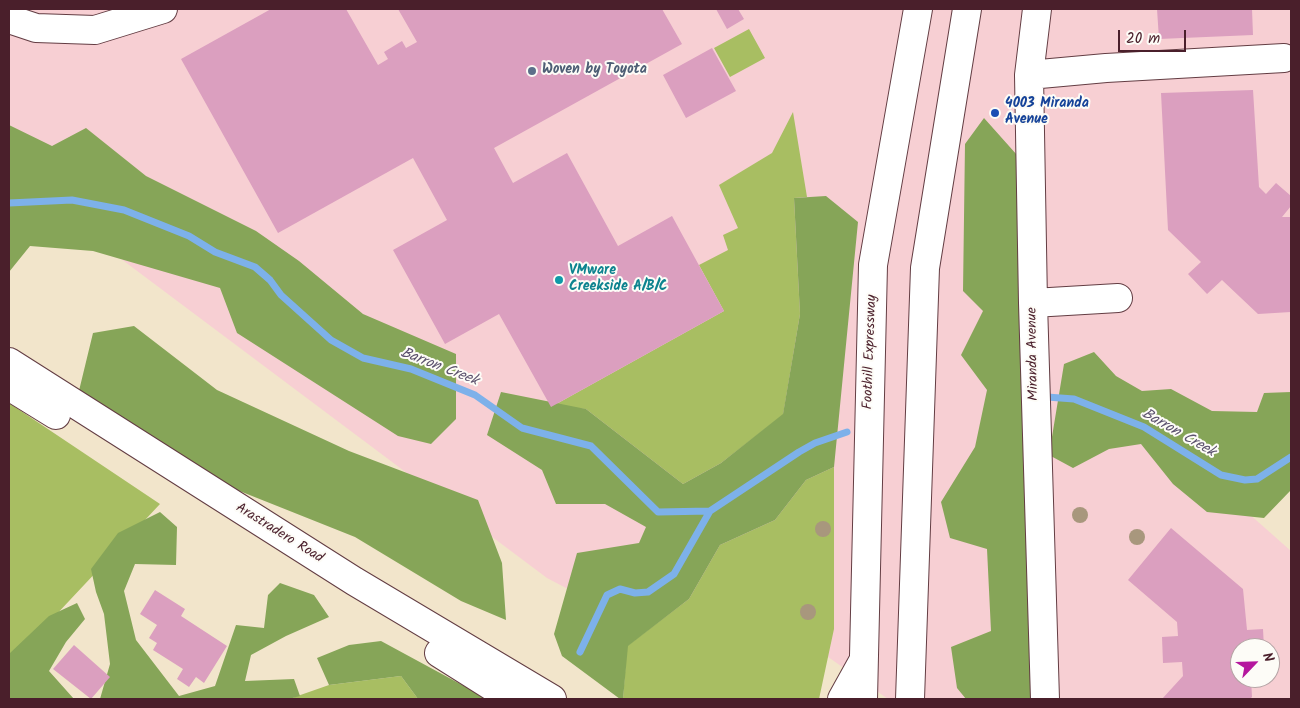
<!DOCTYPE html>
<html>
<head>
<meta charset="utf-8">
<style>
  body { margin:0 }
  #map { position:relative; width:1300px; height:708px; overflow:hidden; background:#f2e5cb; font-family:Kalam,sans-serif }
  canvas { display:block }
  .frame { position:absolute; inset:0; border:10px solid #4a1f2b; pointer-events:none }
  .north { position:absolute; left:1230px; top:638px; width:50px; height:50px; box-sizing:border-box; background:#fdfcf7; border:1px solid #b5a4a5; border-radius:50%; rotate:66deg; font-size:14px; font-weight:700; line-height:20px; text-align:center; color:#4a1f2b }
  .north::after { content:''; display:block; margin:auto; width:18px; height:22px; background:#b5179e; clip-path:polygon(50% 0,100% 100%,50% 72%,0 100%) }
  .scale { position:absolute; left:1118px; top:30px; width:68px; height:22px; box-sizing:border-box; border:2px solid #4a1f2b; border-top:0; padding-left:6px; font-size:15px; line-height:18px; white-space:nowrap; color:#4a1f2b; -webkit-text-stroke:4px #fdfcf7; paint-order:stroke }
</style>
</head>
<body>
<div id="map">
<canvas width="1300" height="708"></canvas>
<div class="frame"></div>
<div class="north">N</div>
<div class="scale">20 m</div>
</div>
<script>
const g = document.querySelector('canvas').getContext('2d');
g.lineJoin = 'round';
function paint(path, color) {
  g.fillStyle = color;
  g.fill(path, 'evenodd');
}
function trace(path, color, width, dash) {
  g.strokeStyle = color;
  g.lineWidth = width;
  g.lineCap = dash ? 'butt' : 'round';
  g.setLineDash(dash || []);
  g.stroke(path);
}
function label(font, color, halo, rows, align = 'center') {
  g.font = font + ' Kalam,sans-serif';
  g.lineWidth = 4;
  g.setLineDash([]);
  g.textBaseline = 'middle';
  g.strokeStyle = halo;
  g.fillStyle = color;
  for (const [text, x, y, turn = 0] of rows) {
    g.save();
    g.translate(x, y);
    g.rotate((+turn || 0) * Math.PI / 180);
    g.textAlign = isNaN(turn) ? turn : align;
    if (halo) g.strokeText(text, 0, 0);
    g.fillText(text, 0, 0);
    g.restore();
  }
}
paint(new Path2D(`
  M9,9H1291V423L1195,466L1291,551V699H888L744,598L661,638L547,578L9,175ZM1240,648H1270V678H1240Z`), '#f7cfd3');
paint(new Path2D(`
  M749,29L765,58L730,77L714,48Z
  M793,112L807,197L794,198L800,314L783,415L721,463L683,484L586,409L551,407L724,311L699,265L728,250L723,235L738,228L719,185L772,153Z
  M9,403L160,504L9,665Z
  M834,467V629L819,699H623L627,646L689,599L720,545L775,520L806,480Z
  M401,676L418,699H289L329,685Z`), '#a8be62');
paint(new Path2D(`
  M984,118L1017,155L1034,699H966L957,688L951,647L991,631L987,549L950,538L941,502L975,447L987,390L961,355L983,311L963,291L965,144Z
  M9,125L52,146L86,128L146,176L256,231L299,261L363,314L456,354V419L431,444L398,436L237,333L220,288L93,251L30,246L9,272Z
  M826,196L858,222L834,467L806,480L775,520L720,545L689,599L628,646L623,699H620L562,656L554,634L577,553L639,543L646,527L605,504H556L542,470L487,435L501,392L586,409L683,484L721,463L783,414L800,314L794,198Z
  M134,326L217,390L349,451L478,500L502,563L506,620L461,601L355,537L227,486L77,399L93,333Z
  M1094,352L1116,376L1142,391L1171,389L1212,411L1257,412L1264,393L1291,392V490L1264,518L1207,512L1173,484L1141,444L1109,449L1073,468L1049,455L1064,364Z
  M160,512L177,527L176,565L135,564L124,591L136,640L179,696L215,686L236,625L264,628L268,595L280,583L314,595L329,617L286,636L251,655L245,681L294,679L300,696L289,699H100L110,664L104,614L96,592L91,569L118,533Z
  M77,603L85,619L66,642L49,671L74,699H9V654L49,616Z
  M381,641L488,699H418L401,676L329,685L317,658L349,645Z`), '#86a558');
trace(new Path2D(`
  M9,203L72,200L124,210L189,236L215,252L255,267L270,280L281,295L331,340L363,358L411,369L475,395L522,428L591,446L658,512L710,511L799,452L815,443L847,432
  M1047,397L1074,399L1144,427L1221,475L1245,480L1257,479L1291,457
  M580,652L607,595L620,589L635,593L648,592L674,574L710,511`), '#7db1ea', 7);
paint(new Path2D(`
  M271,9H346L378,65L388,59L384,52L402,41L406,48L417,42L398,9H662L682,44L494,148L513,183L567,153L618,246L672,216L724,311L551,407L499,314L445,344L393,250L447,220L413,158L278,233L181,59Z
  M716,9H738L744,19L727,29Z
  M1157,9H1252L1253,35L1159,39Z
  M712,48L736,91L686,118L663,75Z
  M1253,90L1259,187L1266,194L1276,183L1291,196V206L1282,217H1291V312L1258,314L1222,280L1207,294L1188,274L1201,262L1168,230L1161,93Z
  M1171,528L1243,589L1247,630L1263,629L1264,648H1240V678H1251L1252,697L1250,699H1162L1183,676L1182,662L1163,663L1162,637L1178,636L1177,622L1128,580Z
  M155,590L185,609L181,616L227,646L204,683L196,677L189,687L177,679L183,669L153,650L157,643L149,638L157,625L140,614Z
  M74,645L110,677L91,699L53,669Z`), '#db9fbf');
const minor = new Path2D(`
  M1037,9L1029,75L1033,303L1045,699
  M9,19L36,28L95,30L163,9
  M1029,75L1106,68L1284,58
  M1033,303L1118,298`);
const major = new Path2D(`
  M9,362L354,581L552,699
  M9,386L56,415
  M439,653L512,699`);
const highway = new Path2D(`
  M842,699L862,663
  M863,699L873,265L918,9
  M910,699L925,268L967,9`);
trace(minor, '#633d43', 30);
trace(major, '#633d43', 30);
trace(highway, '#633d43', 30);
trace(minor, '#fff', 28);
trace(major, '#fff', 28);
trace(highway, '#fff', 28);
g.fillStyle = '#a8977d';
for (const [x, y] of [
  [1080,515],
  [823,529],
  [1137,537],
  [808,612]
]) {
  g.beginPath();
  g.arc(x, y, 8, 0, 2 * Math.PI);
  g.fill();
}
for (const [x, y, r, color] of [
  [532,71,5,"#5c6f8a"],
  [995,113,5,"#1a4fb4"],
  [559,280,5,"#0f9aa8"]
]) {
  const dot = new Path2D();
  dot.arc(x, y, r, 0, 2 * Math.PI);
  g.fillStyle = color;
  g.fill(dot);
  trace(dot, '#fdfcf7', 2);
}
label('bold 14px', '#4e5e75', '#fdfcf7', [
  ["Woven by Toyota",542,71]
], 'left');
label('bold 14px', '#164399', '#fdfcf7', [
  ["4003 Miranda",1005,105],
  ["Avenue",1005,121]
], 'left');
label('bold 14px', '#0d838f', '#fdfcf7', [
  ["VMware",569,272],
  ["Creekside A/B/C",569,288]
], 'left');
label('14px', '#4a1f2b', '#fdfcf7', [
  ["Foothill Expressway",871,352,-88],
  ["Miranda Avenue",1034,354,-91],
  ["Arastradero Road",279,534,32]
]);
label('italic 15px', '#5c526e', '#fdfcf7', [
  ["Barron Creek",439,368,21],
  ["Barron Creek",1178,434,30]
]);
</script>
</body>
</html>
